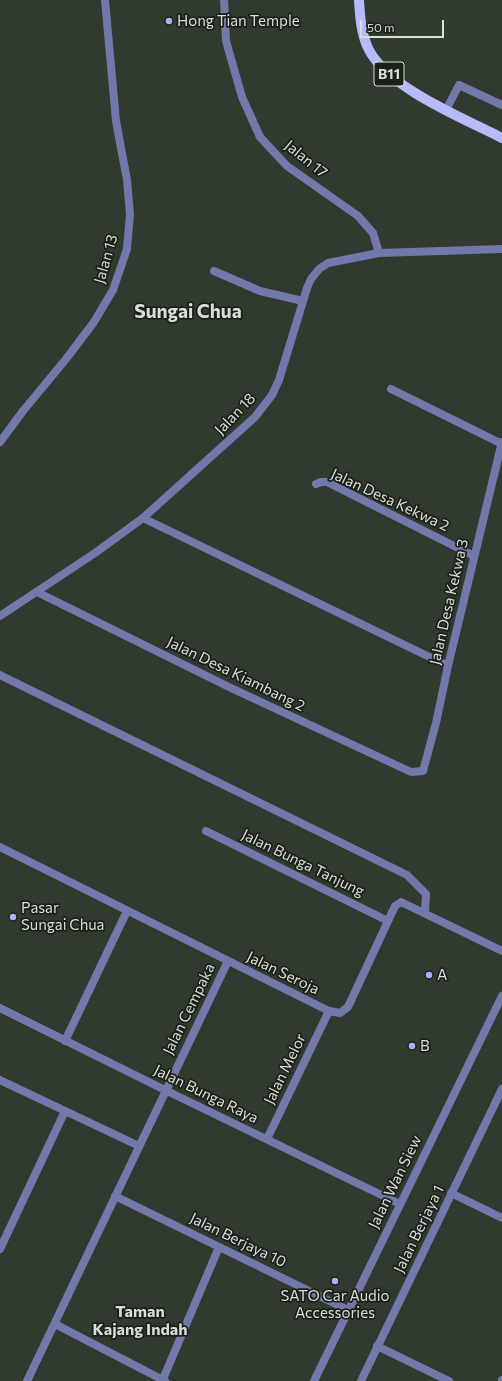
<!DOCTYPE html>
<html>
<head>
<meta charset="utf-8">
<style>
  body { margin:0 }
  #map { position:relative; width:502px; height:1381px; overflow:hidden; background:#313a2e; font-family:Commissioner,sans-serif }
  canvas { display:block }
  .scale { position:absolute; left:360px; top:20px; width:84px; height:18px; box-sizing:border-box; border:2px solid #d9dfd7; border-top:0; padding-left:5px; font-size:12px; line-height:14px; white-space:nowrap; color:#d9dfd7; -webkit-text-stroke:3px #1c201a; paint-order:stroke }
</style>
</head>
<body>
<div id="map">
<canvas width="502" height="1381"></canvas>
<div class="scale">50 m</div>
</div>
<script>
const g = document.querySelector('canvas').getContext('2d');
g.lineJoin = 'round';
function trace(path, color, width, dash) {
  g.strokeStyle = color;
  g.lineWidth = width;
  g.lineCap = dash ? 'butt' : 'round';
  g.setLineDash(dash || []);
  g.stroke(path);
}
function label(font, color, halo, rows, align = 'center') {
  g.font = font + ' Commissioner,sans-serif';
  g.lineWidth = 3.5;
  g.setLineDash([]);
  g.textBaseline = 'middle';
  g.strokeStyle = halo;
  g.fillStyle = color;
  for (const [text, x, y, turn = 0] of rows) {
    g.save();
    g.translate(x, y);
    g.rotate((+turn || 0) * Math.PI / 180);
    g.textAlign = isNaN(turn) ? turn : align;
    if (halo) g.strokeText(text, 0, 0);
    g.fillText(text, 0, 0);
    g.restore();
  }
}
trace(new Path2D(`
  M224,0L226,41L242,97L260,137L287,166L358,216L373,233L379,253
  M446,110L459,85L502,105
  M214,271L260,291L303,301
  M391,389L502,444
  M0,442L23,411L66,359L94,322L113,290L127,249L130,214L127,180L116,121L105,0
  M316,484L321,482H327L474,556
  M143,518L448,666
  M37,592L231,688L411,772L423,771L436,723L448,666L502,442
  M0,616L95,553L143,518L255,417L272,395L279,380L307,288L311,279L319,269L328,263L379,253L502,249
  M0,675L407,875L426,894L425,912
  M206,831L388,921
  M0,847L329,1011L340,1013L348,1007L395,906L401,902L502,951
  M0,1008L165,1090L400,1204
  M65,1041L127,911
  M0,1080L139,1146
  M267,1139L329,1011
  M451,1193L502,1218
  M115,1196L348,1310
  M0,1249L65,1111
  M55,1324L165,1381
  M377,1346L449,1381
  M163,1379L219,1247
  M27,1381L228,961
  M361,1381L502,1089
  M502,1381V1380`), '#7378ab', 8);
trace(new Path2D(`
  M314,1381L502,996`), '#7378ab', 8);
trace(new Path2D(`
  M359,0C360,16 361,33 368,48C387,88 463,118 502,138`), '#b5bbfb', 10);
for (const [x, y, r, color] of [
  [169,21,4,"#a9b0fc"],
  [13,917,4,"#a9b0fc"],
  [429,975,4,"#a9b0fc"],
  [412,1046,4,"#a9b0fc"],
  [335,1281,4,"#a9b0fc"]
]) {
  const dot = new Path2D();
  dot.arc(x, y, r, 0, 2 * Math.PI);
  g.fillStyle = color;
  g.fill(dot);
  trace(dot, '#1c201a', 1.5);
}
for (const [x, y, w] of [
  [389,74,30]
]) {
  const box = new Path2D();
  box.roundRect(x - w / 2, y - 12, w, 24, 3);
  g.fillStyle = '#1c201a';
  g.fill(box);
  trace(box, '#d9dfd7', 1);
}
label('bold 14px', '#d9dfd7', null, [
  ["B11",389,74]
]);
label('15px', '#d9dfd7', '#1c201a', [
  ["Hong Tian Temple",177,21],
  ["Pasar",21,908],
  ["Sungai Chua",21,925],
  ["A",437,975],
  ["B",420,1046],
  ["SATO Car Audio",335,1296,"center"],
  ["Accessories",335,1313,"center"]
], 'left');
label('15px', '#d9dfd7', '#1c201a', [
  ["Jalan 17",306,159,39],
  ["Jalan 13",106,259,-74],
  ["Jalan 18",235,414,-46],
  ["Jalan Desa Kekwa 2",390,500,25],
  ["Jalan Desa Kekwa 3",449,602,-77],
  ["Jalan Desa Kiambang 2",236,674,26],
  ["Jalan Bunga Tanjung",303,863,26],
  ["Jalan Seroja",283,973,26],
  ["Jalan Cempaka",189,1009,-64],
  ["Jalan Melor",285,1069,-64],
  ["Jalan Bunga Raya",206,1094,26],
  ["Jalan Wan Siew",395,1182,-64],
  ["Jalan Berjaya 1",419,1229,-64],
  ["Jalan Berjaya 10",238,1240,26]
]);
label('bold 16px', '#d9dfd7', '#1c201a', [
  ["Taman",140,1312],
  ["Kajang Indah",140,1330]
]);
label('bold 19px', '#d9dfd7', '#1c201a', [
  ["Sungai Chua",188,312]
]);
</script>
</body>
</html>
